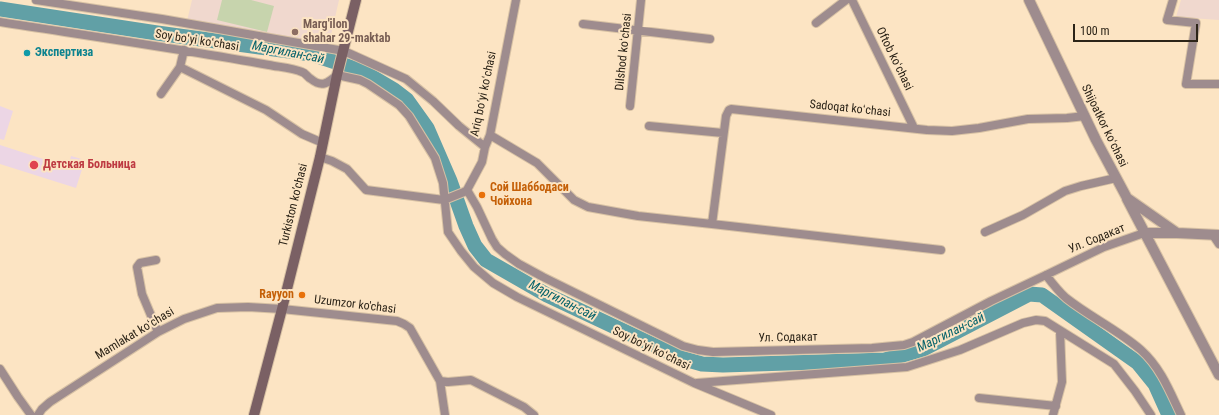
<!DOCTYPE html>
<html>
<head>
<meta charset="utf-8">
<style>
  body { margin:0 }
  #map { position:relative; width:1219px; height:415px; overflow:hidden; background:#fce4c3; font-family:"Roboto Condensed",sans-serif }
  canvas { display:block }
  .scale { position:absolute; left:1073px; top:24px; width:125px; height:18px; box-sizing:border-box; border:2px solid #2c2418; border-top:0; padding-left:5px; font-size:12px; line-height:14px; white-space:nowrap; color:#2c2418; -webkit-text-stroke:3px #fce4c3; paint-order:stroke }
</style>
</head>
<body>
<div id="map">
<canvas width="1219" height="415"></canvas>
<div class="scale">100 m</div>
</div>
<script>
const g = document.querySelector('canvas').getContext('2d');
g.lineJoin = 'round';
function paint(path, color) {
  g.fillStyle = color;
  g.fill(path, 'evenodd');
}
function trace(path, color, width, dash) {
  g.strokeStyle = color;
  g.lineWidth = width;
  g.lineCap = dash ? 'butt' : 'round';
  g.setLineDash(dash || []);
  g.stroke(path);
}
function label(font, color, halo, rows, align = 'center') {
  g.font = font + ' "Roboto Condensed",sans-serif';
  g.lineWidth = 4;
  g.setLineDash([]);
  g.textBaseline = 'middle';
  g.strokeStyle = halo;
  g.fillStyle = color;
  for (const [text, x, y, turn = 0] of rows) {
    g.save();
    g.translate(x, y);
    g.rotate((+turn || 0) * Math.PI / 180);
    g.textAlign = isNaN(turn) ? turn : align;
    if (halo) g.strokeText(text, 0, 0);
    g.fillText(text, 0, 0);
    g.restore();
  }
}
paint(new Path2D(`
  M192,0H339L329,44L187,21Z
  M1181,0H1219V20L1176,17Z`), '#f0d8ce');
paint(new Path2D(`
  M0,106L13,111L4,140L0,139Z
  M0,145L68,167L71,156L85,160L76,188L0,164Z`), '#ecd6e5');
paint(new Path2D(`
  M222,0H251L274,6L267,32L217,20Z`), '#c7d4ad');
trace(new Path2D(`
  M0,9L157,33L311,54L362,71L394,90L407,100L427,128L450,181L466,226L475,246L486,260L547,295L681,358L702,364L723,365L885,360L923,349L1029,294L1042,295L1138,363L1155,384L1169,415`), '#61a0a6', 15);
const minor = new Path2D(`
  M36,0L162,19L344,51L406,79L433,101L459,126L485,147
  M852,0L914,128
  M1173,0L1167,20L1196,23L1186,84H1219
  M0,22C90,36 180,49 269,65C279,67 293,68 302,72C306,73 307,77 311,79C322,88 328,83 337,75L360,80L368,84L399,105L409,116L435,158L443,183L448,232L461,251L474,267L493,283L517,297L694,383L771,415
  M816,23L846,0
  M583,24L710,39
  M184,50L180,67L266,110L302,134L323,143
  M161,94L180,67
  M630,106L641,0
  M649,126L723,133
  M490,135L537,163L574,200L588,207L638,216L712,224L726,116L729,110L731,109L927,130L952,131L979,128L1028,119L1067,118L1085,116
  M320,157L332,161L347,169L366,190L444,200L464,192L467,190L482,162L485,147L490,135L516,0
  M467,190L477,207L492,239L497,247L505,254L519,264L543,277L683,346L698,350L713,352L872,348L904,345L913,342L991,301L1046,275L1104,247L1144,233
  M712,224L941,250
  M985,232L1023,215L1065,191L1081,186L1116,178
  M1213,235L1219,244
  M156,260L140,263L137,267L142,294L158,332
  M1046,275C1052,283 1058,291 1066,298C1090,317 1118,330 1141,350C1161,368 1170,392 1181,415
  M0,369L18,397L31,415
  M440,381L448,382L471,380L524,407L534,415
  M697,383L907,367L960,350L1023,323L1036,320L1045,321L1114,364L1135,391L1151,415
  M979,398L1056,406
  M38,415L42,409L50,402L158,332L184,319L217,308L248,307L282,309L397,321L404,324L410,328L440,381L445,415
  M1053,415L1062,382L1060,331`);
const tertiary = new Path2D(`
  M1029,0L1096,140L1127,198L1177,233L1219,235
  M1127,199L1219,375
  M1144,233H1177`);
const secondary = new Path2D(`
  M254,415L282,309L320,157L337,75L356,0`);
trace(minor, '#d7c1a4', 10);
trace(tertiary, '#d7c1a4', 12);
trace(secondary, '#d7c1a4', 12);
trace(minor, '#9e8c8e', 8);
trace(tertiary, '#9e8c8e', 10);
trace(secondary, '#7a6064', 10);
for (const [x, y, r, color] of [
  [295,32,4,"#8d6e63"],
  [27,53,4,"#0f9aa8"],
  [34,165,5,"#e0444e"],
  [482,195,4,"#e8710a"],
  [302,295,4,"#e8710a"]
]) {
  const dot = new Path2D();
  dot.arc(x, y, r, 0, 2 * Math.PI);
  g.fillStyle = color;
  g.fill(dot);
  trace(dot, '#fce4c3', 1.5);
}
label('bold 12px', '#785e54', '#fce4c3', [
  ["Marg'ilon",303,25],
  ["shahar 29-maktab",303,39]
], 'left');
label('12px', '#2c2418', '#fce4c3', [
  ["Soy boʻyi koʻchasi",197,41,9],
  ["Dilshod koʻchasi",624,52,-84],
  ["Oftob koʻchasi",894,59,64],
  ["Ariq boʻyi koʻchasi",484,94,-78],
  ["Sadoqat koʻchasi",850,109,6],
  ["Shijoatkor koʻchasi",1104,126,64],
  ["Turkiston ko’chasi",294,205,-76],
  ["Ул. Содакат",1097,239,-22],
  ["Uzumzor ko'chasi",355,305,7],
  ["Mamlakat koʻchasi",135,334,-31],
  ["Ул. Содакат",788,338,-1],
  ["Soy boʻyi koʻchasi",651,349,26]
]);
label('bold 12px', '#0d838f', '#fce4c3', [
  ["Экспертиза",35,53]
], 'left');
label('bold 12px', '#be3a42', '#fce4c3', [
  ["Детская Больница",43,165]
], 'left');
label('bold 12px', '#c56008', '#fce4c3', [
  ["Сой Шаббодаси",490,188],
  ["Чойхона",490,202],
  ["Rayyon",294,295,"right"]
], 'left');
label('italic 13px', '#05626a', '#fce4c3', [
  ["Маргилан-сай",288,53,11],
  ["Маргилан-сай",562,301,27],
  ["Маргилан-сай",951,333,-26]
]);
</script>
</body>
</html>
